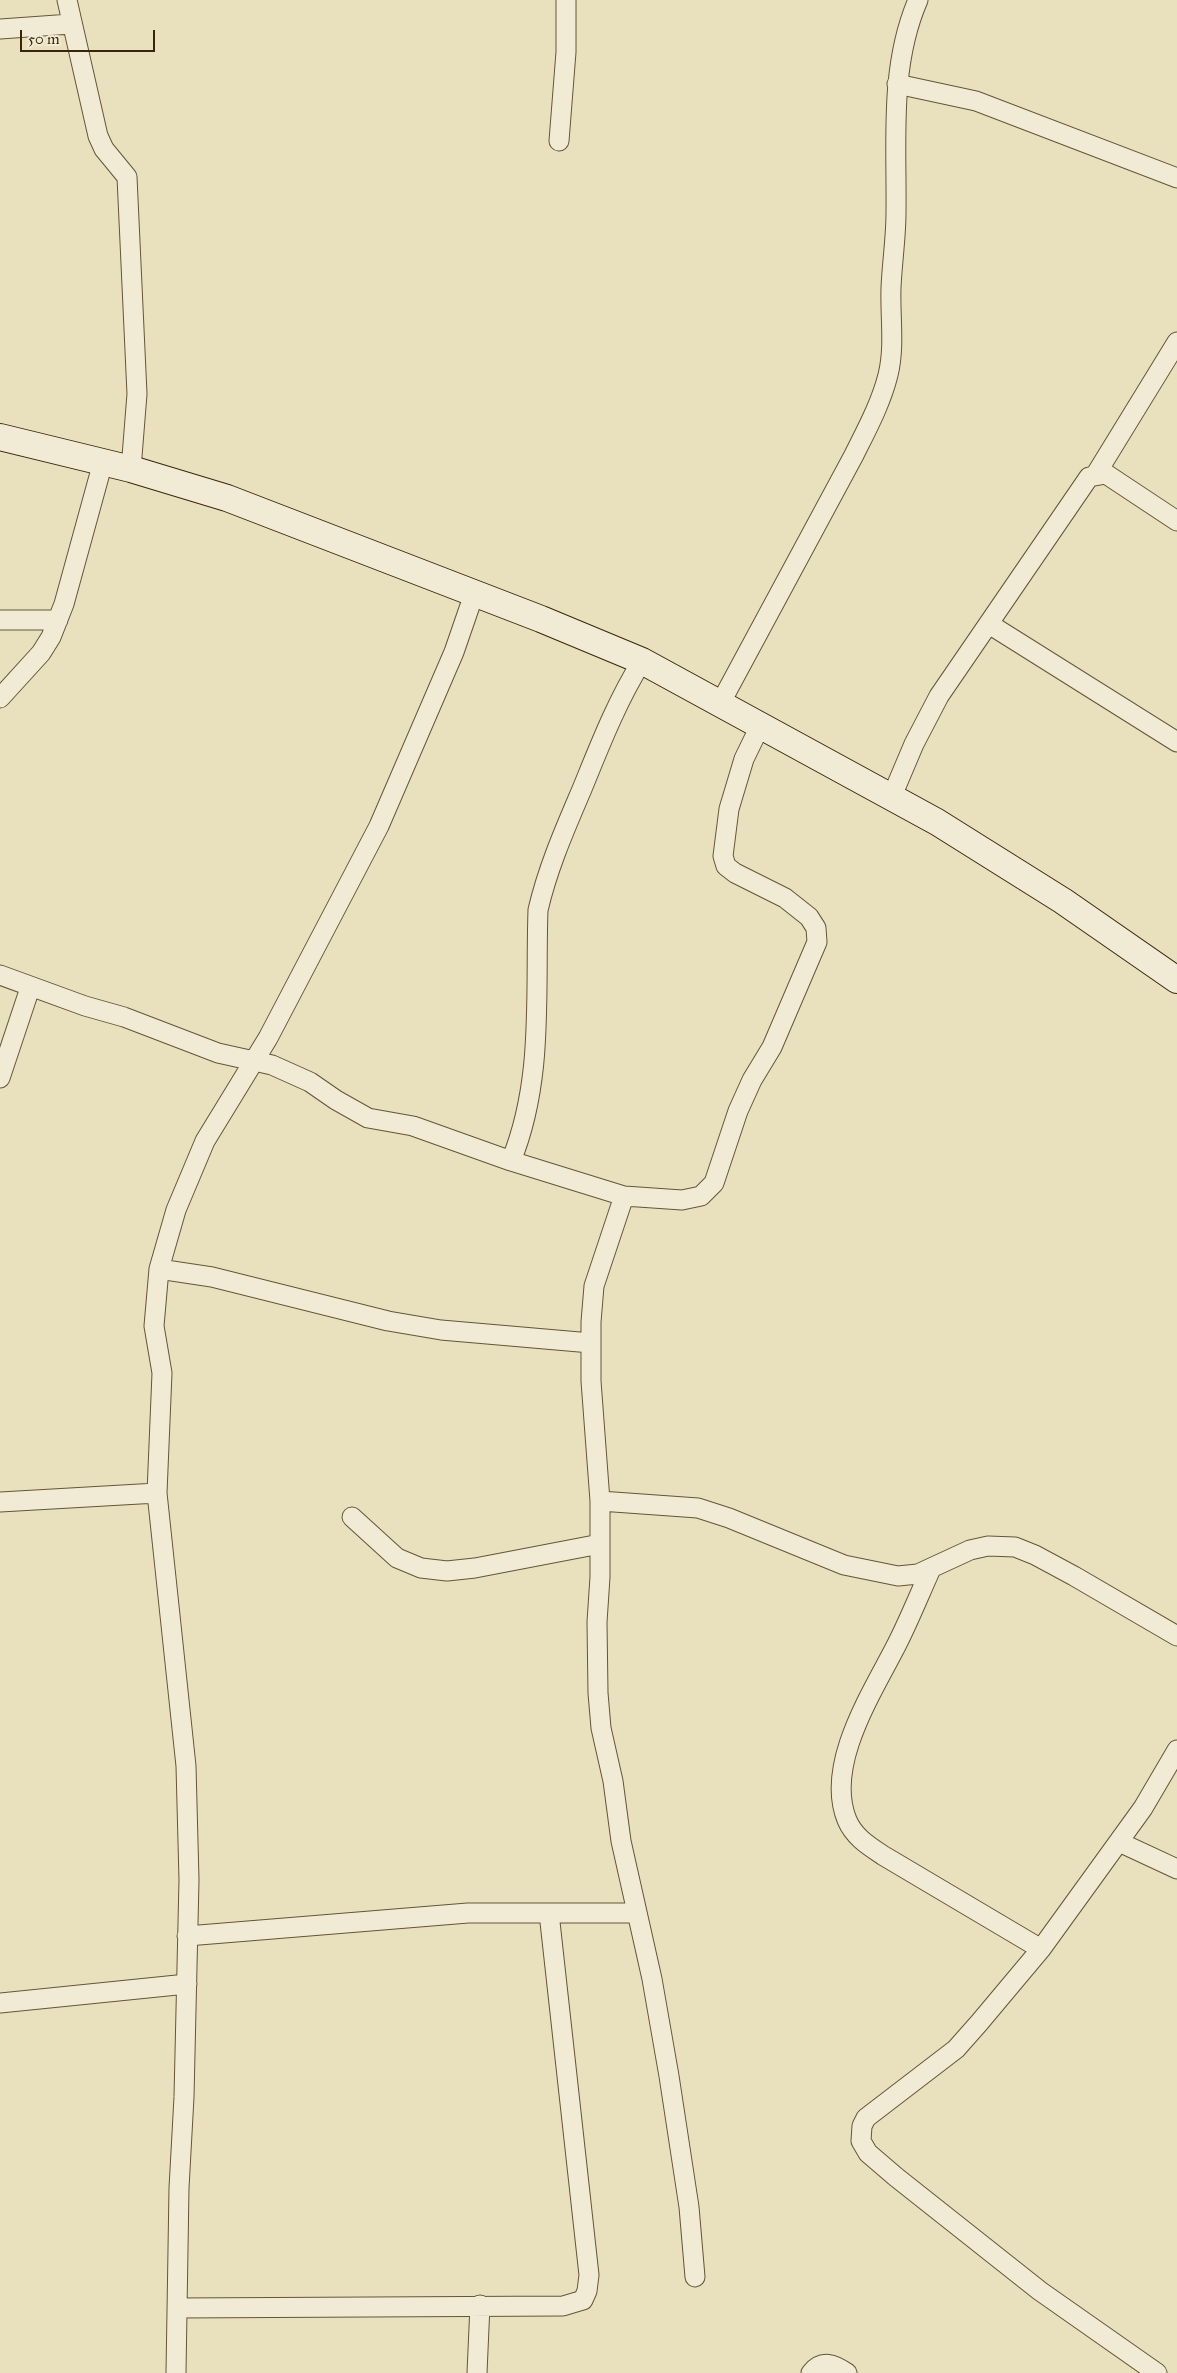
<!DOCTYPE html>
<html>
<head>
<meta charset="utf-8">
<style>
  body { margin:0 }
  #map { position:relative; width:1177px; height:2373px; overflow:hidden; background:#e9e0be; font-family:"IM FELL Great Primer",serif }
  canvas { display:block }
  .scale { position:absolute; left:20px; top:30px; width:135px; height:22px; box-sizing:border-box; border:2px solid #3b2508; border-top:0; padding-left:6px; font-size:15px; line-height:18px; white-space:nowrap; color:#3b2508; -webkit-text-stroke:4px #f1ebd5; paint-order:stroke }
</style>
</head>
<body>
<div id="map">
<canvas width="1177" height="2373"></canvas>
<div class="scale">50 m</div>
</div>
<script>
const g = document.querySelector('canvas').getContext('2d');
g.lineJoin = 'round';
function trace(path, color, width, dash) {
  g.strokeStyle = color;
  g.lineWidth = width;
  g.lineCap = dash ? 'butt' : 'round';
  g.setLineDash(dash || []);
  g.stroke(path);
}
const street = new Path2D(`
  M67,0L98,136L104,149L127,177L137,394L131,469
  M0,29L71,24
  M897,84L976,101L1177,178
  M559,141L566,52V0
  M1096,474L1177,342
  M0,620H58
  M989,624L1177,742
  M0,698L41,653L51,637L64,604L103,462
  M721,702L854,455C867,429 881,403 888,375C895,347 890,317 891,288C892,263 896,238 896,213C897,141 889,67 918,0
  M892,796L914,744L939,696L1089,477L1106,474L1177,521
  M0,975L85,1006L124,1017L218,1053L272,1065L310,1082L336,1100L368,1118L413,1126L511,1161L624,1196L682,1200L701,1196L714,1183L738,1111L752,1080L772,1047L817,942L816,928L809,917L785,898L735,873L726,866L723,856L729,809L744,759L761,724
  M0,1078L30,988
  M511,1161C544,1080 535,995 538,910C548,867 565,829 582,789C600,745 617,701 642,661
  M624,1196L594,1286L591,1322V1381L600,1501V1577L597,1622L598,1693L601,1728L613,1781L621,1841L652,1979L669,2076L689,2207L695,2277
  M159,1269L212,1277L388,1321L441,1330L591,1343
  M600,1501L698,1508L729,1518L844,1565L898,1576L918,1574L970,1550L988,1546L1015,1547L1035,1555L1074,1576L1177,1636
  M0,1502L157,1493
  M352,1517L397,1558L421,1568L447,1571L475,1568L600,1544
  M931,1569C920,1593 910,1618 898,1642C874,1690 824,1764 847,1820C854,1837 869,1846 884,1856L1041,1949
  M1119,1842L1177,1869
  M187,1936L468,1913H637
  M0,2003L187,1984
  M177,2308L563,2306L583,2300L587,2291L589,2275L549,1913
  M176,2373L179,2188L184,2097L189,1880L186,1766L157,1493L162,1373L154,1326L159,1269L176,1210L205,1141L268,1038L379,826L454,652L474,594
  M477,2373L480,2305
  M811,2373C822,2359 834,2364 847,2373
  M1157,2373L1040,2291L896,2177L868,2153L861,2141L862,2126L866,2118L956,2049L979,2023L1041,1949L1143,1808L1177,1750`);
const secondary = new Path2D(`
  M0,437L131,469L227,498L541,619L642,661L937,822L1063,901L1177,980`);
trace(street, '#665436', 21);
trace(secondary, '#3b2508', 28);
trace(street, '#f1ebd5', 19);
trace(secondary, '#f1ebd5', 26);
</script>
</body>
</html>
